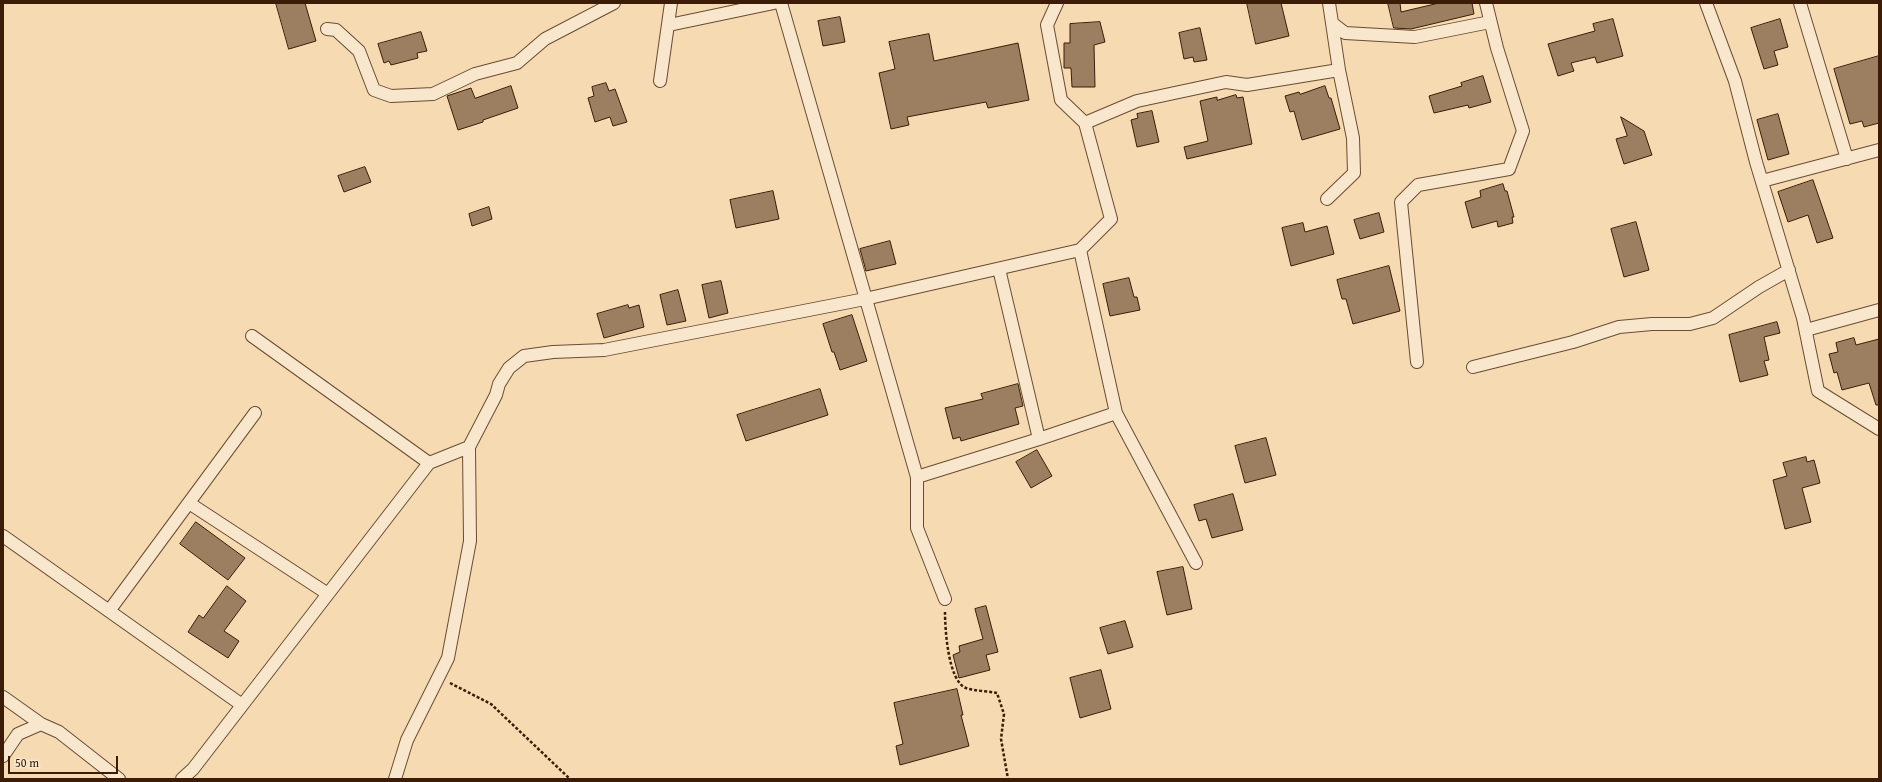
<!DOCTYPE html>
<html>
<head>
<meta charset="utf-8">
<style>
  body { margin:0 }
  #map { position:relative; width:1882px; height:782px; overflow:hidden; background:#f5dab2; font-family:"Gentium Book Plus",serif }
  canvas { display:block }
  .frame { position:absolute; inset:0; border:4px solid #3c1c07; pointer-events:none }
  .scale { position:absolute; left:8px; top:756px; width:110px; height:18px; box-sizing:border-box; border:2px solid #3c1c07; border-top:0; padding-left:5px; font-size:12px; line-height:14px; white-space:nowrap; color:#3c1c07; -webkit-text-stroke:3px #f8e7cd; paint-order:stroke }
</style>
</head>
<body>
<div id="map">
<canvas width="1882" height="782"></canvas>
<div class="frame"></div>
<div class="scale">50 m</div>
</div>
<script>
const g = document.querySelector('canvas').getContext('2d');
g.lineJoin = 'round';
function paint(path, color) {
  g.fillStyle = color;
  g.fill(path, 'evenodd');
}
function trace(path, color, width, dash) {
  g.strokeStyle = color;
  g.lineWidth = width;
  g.lineCap = dash ? 'butt' : 'round';
  g.setLineDash(dash || []);
  g.stroke(path);
}
const building = new Path2D(`
  M276,3H305L316,41L289,49Z
  M1247,3H1281L1289,36L1256,44Z
  M1388,3H1400L1401,12L1439,3H1472L1474,14L1411,29L1394,28Z
  M840,17L845,42L823,46L818,21Z
  M1613,19L1623,56L1597,63L1595,57L1571,63L1574,71L1558,76L1548,44L1595,31L1593,24Z
  M1780,19L1788,47L1774,51L1778,65L1764,69L1751,28Z
  M1100,22L1105,42L1094,45L1095,87H1072L1071,68H1064V43H1070V24Z
  M1200,28L1207,60L1194,62L1193,57L1184,59L1179,33Z
  M421,32L427,51L417,53L418,58L391,65L389,61L384,63L378,44Z
  M929,34L934,61L1018,43L1029,100L988,108L986,102L907,117L909,125L891,129L879,73L895,69L889,42Z
  M1879,56V123L1864,127L1862,121L1850,124L1834,69Z
  M1483,76L1491,102L1469,108L1468,105L1434,113L1429,96L1462,86L1461,83Z
  M606,83L609,91L615,89L627,122L613,126L610,117L595,122L588,98L594,96L592,87Z
  M511,86L518,108L483,120V122L458,130L447,96L471,88L475,98Z
  M1325,86L1329,98H1331L1340,129L1302,140L1294,111L1290,112L1285,96L1299,92L1300,94Z
  M1236,95L1237,98L1243,97L1252,144L1187,159L1184,147L1208,141L1200,101L1217,97V100Z
  M1152,111L1159,142L1137,147L1131,120L1138,118L1137,114Z
  M1778,114L1789,154L1768,160L1757,120Z
  M1621,117L1644,131L1652,155L1624,164L1616,139L1627,136Z
  M365,167L371,182L344,192L338,176Z
  M1813,180L1833,238L1817,243L1808,215L1788,222L1778,192Z
  M1503,184L1505,191H1507L1514,217H1512L1513,223L1498,227L1497,221L1472,228L1465,202L1481,197L1480,191Z
  M773,191L779,219L736,228L730,200Z
  M489,207L492,219L472,226L469,214Z
  M1379,213L1384,232L1360,239L1354,220Z
  M1636,222L1649,270L1624,277L1611,229Z
  M1303,223L1305,232L1327,226L1334,254L1291,266L1282,228Z
  M890,241L896,264L866,271L860,249Z
  M1389,266L1400,311L1353,324L1346,299H1342L1337,280Z
  M1129,278L1134,297H1137L1140,310L1110,316L1103,284Z
  M721,281L728,313L709,318L702,285Z
  M678,290L686,321L667,325L660,295Z
  M628,305L629,308L639,305L644,327L604,338L597,314Z
  M852,315L867,361L840,370L834,352H832L823,324Z
  M1777,322L1780,333L1764,337L1769,360L1764,361L1768,375L1740,382L1729,335Z
  M1854,338L1856,345L1879,339V405H1876L1869,383L1842,390L1837,372L1834,373L1829,354L1838,352L1836,343Z
  M1018,384L1023,406L1015,408L1019,424L961,441L960,437L953,439L945,408L983,399L981,394Z
  M820,389L828,415L746,441L737,415Z
  M1266,438L1276,475L1245,483L1235,446Z
  M1037,450L1052,476L1031,488L1016,462Z
  M1806,457L1807,462L1814,460L1820,483L1802,488L1811,522L1785,529L1773,480L1787,476L1783,463Z
  M1233,494L1243,530L1212,538L1206,519L1199,521L1194,505Z
  M196,522L245,558L228,580L180,544Z
  M1183,567L1192,609L1167,615L1157,572Z
  M227,586L246,601L224,631L239,641L228,658L188,632L199,615L203,618Z
  M986,606L998,652L986,655L990,670L959,678L953,655L960,652L959,646L983,639L975,609Z
  M1125,621L1133,647L1108,654L1100,628Z
  M1101,670L1111,709L1080,718L1070,678Z
  M957,689L963,715H961L969,746L900,765L896,746L903,744L894,703Z`);
paint(building, '#9c7f60');
trace(building, '#3c1c07', 1);
const street = new Path2D(`
  M781,3L917,477V528L945,599
  M1329,3L1332,23L1345,33L1415,37L1490,22
  M1706,3L1735,81L1756,162L1803,318L1818,391L1879,429
  M1800,3L1847,159
  M669,25L774,3
  M327,29L336,30L359,51L374,90L391,96L433,94L475,74L517,63L545,39L614,3
  M660,81L671,3
  M1085,123L1137,101L1226,82L1247,85L1339,70L1332,23
  M1762,181L1879,150
  M1327,199L1354,173L1353,138L1339,70
  M1080,250L1116,413L1196,563
  M999,269L1039,439
  M1806,330L1879,310
  M252,336L429,463
  M1417,362L1401,202L1418,185L1509,169L1523,131L1497,48L1486,3
  M1473,367L1573,342L1619,327L1652,324H1690L1713,318L1759,287L1789,270
  M917,477L1039,439L1116,413
  M189,503L328,594
  M3,536L242,705
  M109,611L255,413
  M3,697L41,724
  M3,756L18,734L41,724L59,732L119,779
  M182,779L193,769L429,463L469,447L496,395L499,384L509,368L524,356L553,352L604,350L865,299L1080,250L1111,219L1085,123L1061,100L1047,25L1057,3
  M395,779L407,740L448,658L470,541L469,447`);
trace(street, '#6a4c32', 14);
trace(new Path2D(`
  M945,612C945,629 948,681 966,688C975,691 987,691 997,693L1004,714L1001,739L1008,779
  M450,683L491,704L570,779`), '#3c1c07', 2.5, [3, 2]);
trace(street, '#f8e7cd', 12);
</script>
</body>
</html>
